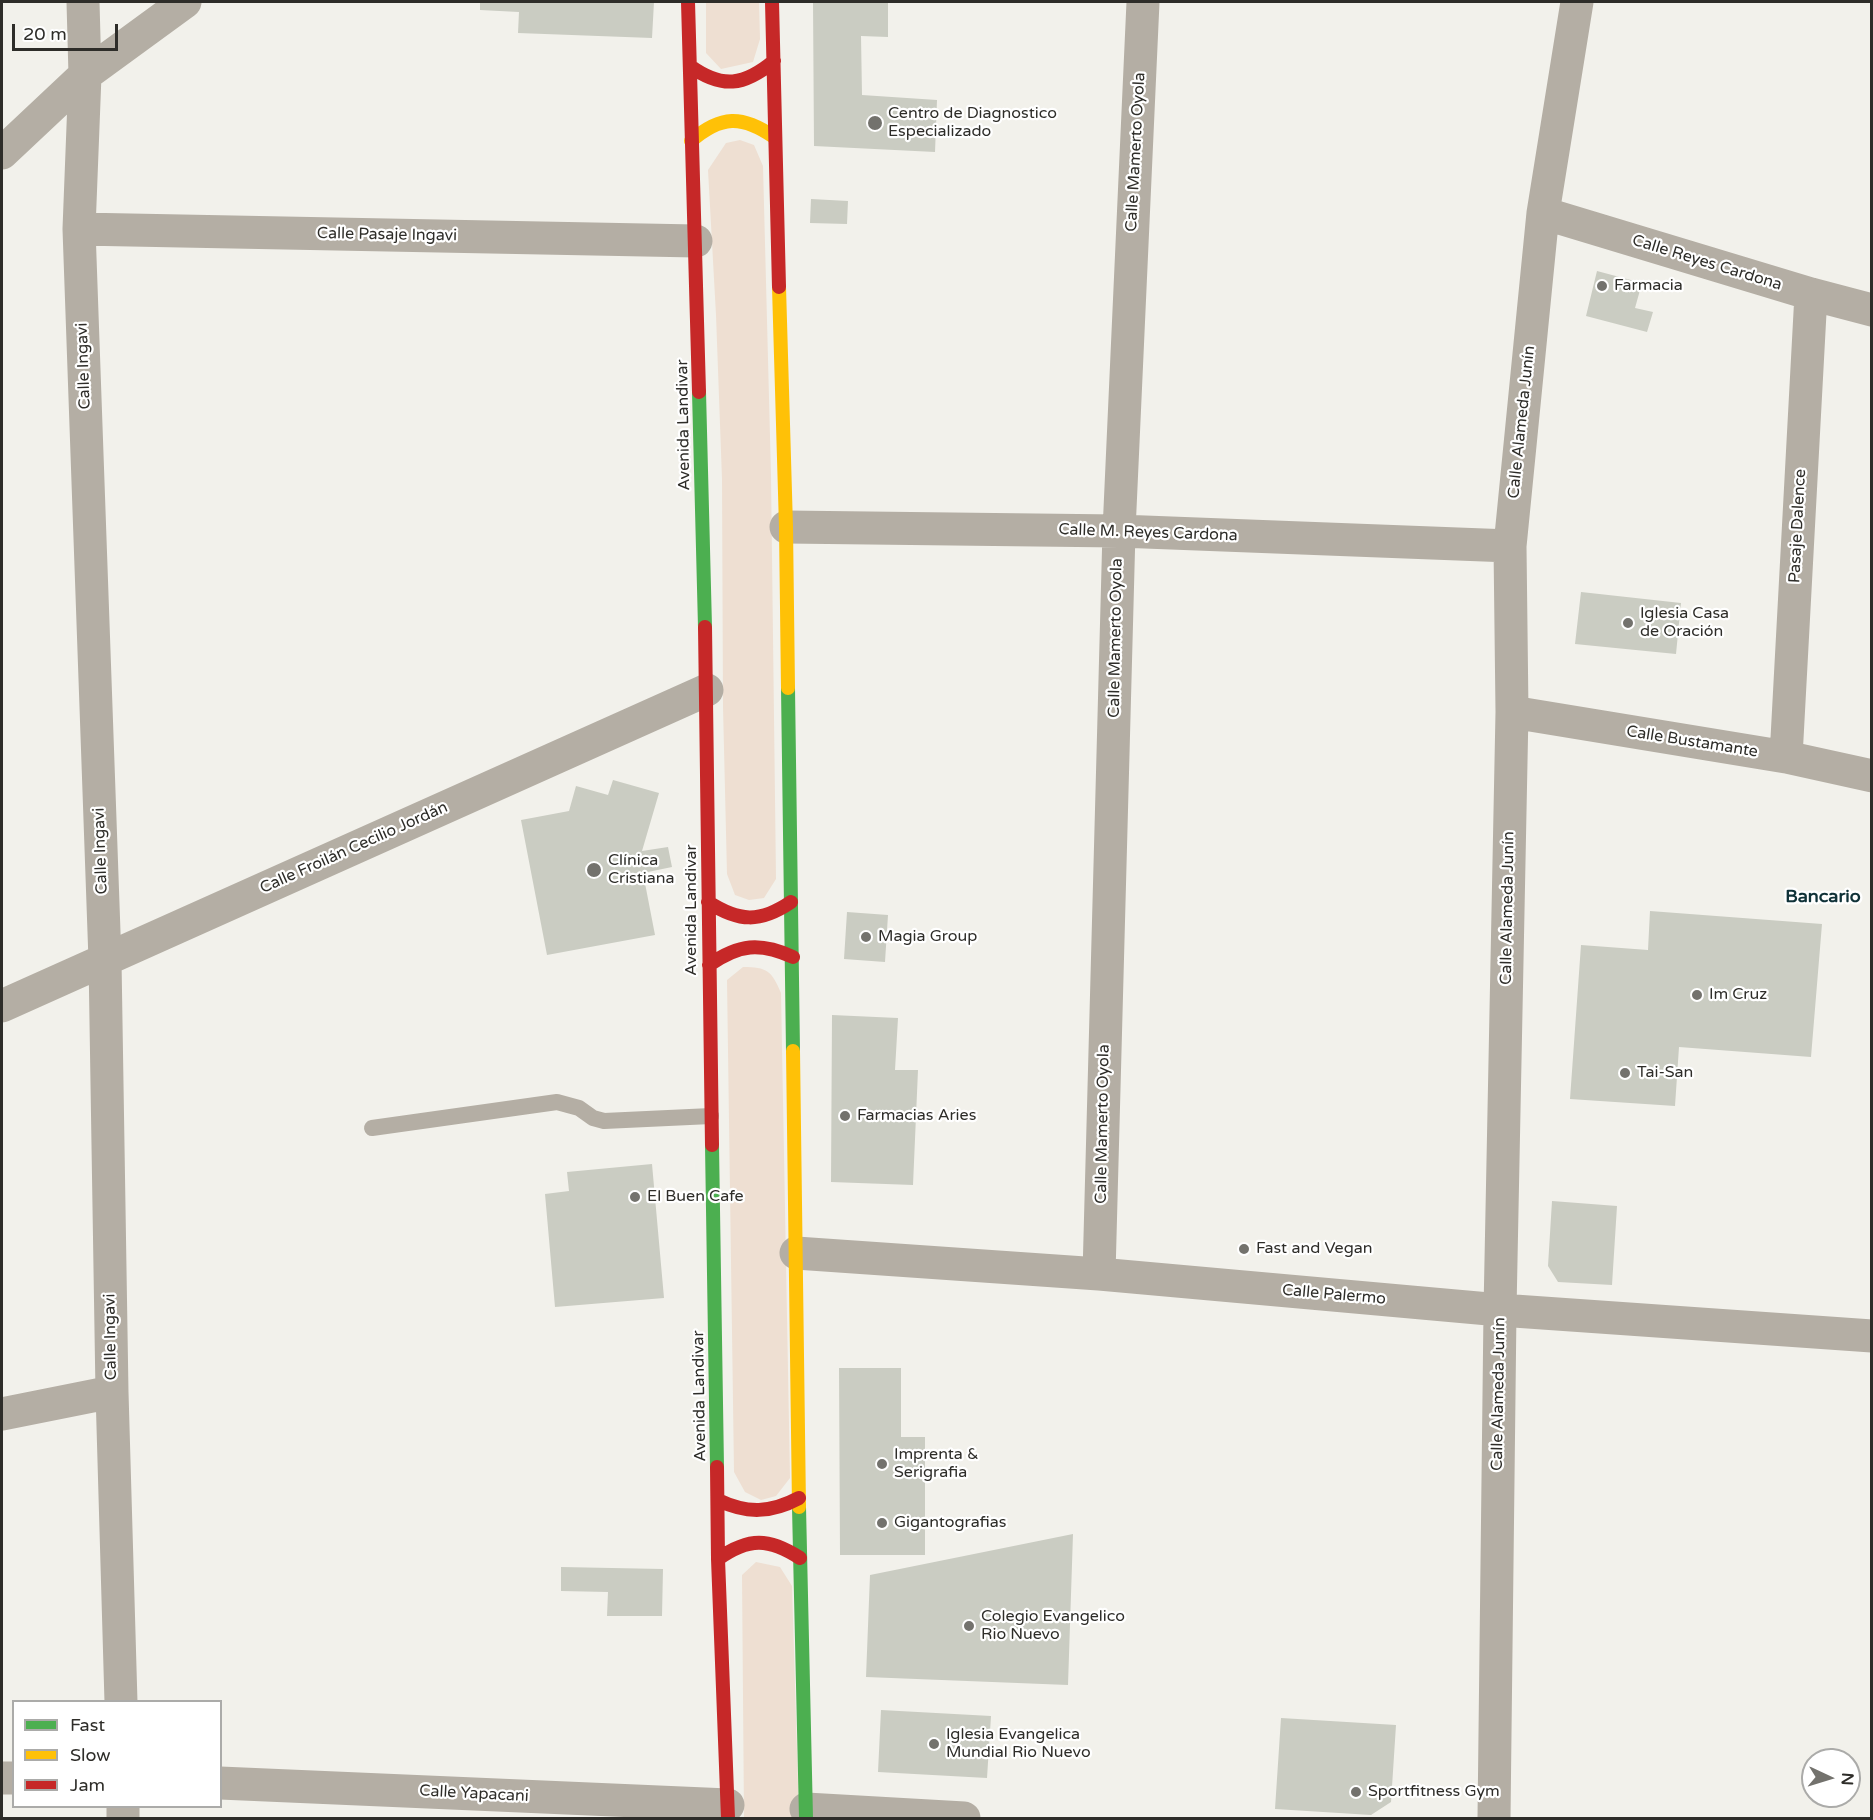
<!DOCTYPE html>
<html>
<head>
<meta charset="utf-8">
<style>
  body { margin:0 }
  #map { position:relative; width:1873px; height:1820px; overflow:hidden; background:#f2f1eb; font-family:"Varela Round",sans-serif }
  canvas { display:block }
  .frame { position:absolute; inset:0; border:3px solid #2e2d29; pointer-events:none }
  .legend { position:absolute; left:12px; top:1700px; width:210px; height:108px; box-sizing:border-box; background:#fff; border:2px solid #ababa9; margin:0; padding:8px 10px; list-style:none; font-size:18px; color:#2e2d29 }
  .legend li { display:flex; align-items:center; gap:12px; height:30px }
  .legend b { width:30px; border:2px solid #ababa9 }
  .north { position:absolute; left:1801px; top:1748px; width:60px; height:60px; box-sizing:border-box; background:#fff; border:2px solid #ababa9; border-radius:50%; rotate:94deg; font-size:16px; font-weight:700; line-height:24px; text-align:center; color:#2e2d29 }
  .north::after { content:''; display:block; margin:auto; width:21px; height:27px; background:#73726d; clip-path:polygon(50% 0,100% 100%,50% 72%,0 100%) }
  .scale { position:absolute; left:12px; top:24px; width:106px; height:27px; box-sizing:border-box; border:3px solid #2e2d29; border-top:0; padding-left:8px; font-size:18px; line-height:21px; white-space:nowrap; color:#2e2d29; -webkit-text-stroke:4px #fff; paint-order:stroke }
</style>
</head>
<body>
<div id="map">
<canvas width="1873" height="1820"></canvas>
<div class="frame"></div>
<ul class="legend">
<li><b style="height:8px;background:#4caf50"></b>Fast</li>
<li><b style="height:8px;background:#ffc107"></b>Slow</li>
<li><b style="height:8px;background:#c62828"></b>Jam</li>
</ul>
<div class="north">N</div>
<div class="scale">20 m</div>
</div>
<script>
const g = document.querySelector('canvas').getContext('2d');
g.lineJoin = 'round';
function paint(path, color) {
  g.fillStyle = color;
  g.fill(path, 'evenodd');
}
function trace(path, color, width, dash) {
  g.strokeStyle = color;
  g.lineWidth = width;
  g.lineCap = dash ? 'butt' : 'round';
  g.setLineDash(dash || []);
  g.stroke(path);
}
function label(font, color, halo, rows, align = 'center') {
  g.font = font + ' "Varela Round",sans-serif';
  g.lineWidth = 4.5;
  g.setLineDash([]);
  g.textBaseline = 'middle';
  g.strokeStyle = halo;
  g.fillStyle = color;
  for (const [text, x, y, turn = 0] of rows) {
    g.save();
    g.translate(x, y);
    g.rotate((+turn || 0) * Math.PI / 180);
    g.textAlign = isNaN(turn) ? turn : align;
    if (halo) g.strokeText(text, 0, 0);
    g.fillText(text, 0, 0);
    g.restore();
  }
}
paint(new Path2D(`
  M706,2H759L760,39L753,62L721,69L706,53Z
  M740,140L754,145L763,166L771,475L776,879L764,898L749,900L735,895L727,874L723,707L722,479L716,315L708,170L726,143Z
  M743,967C767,967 772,971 781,993L790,1478L776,1496L761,1500L745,1492L734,1472L727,980Z
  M756,1562L780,1567L792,1586L799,1818H744L742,1575Z`), '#eedfd2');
paint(new Path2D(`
  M480,2H654L652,38L518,33L519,12L480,10Z
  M813,2H888V37L861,36L862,95L937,100L935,152L814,146Z
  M811,199L848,201L847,224L810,223Z
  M1597,271L1642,283L1635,308L1653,312L1647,332L1586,316Z
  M1581,592L1681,603L1676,654L1575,644Z
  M613,780L659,793L642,851L668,847L672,867L643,873L655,935L547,955L521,820L569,811L576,786L608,795Z
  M1650,911L1822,924L1811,1057L1679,1047L1675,1106L1570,1099L1581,945L1648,950Z
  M847,912L888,915L885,962L844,959Z
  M832,1015L898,1018L895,1070H918L913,1185L831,1182Z
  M652,1164L664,1298L555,1307L545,1194L569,1191L567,1172Z
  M1552,1201L1617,1206L1612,1285L1558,1282L1548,1266Z
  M839,1368H901V1437H925V1555H840Z
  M1073,1534L1068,1685L866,1677L870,1575Z
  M561,1567L663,1569L662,1616H607L608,1592L561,1591Z
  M881,1710L991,1716L987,1778L878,1772Z
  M1281,1718L1396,1725L1391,1802L1371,1815L1275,1809Z`), '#caccc2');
trace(new Path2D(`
  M372,1128L557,1102L579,1108L593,1118L604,1121L711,1116`), '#b4aea4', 16);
trace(new Path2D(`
  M83,2L85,75L79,229L105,960L112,1392L121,1702
  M2,153L85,75L185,2
  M1543,213L1811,294L1872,310
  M79,229L696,241
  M786,527L1119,531L1510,546
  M1512,712L1786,757L1872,776
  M1786,757L1811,294
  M2,1006L707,690
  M796,1253L1099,1274L1500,1310L1872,1336
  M1099,1274L1119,531L1143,2
  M2,1414L112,1392
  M2,1778H14
  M220,1783L728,1805
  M123,1806V1818
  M806,1809L964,1818
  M1494,1818L1500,1310L1512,712L1510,546L1543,213L1577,2`), '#b4aea4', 33);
trace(new Path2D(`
  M699,392L705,627
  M788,688L793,1051
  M712,1145L717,1467
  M799,1507L806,1818`), '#4caf50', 14);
trace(new Path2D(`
  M691,141C721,115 742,115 774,137
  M779,287L786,527L788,688
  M793,1051L799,1507`), '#ffc107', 14);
trace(new Path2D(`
  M688,2L699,392
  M772,2L779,287
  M690,66C722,89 744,86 774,61
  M705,627L712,1145
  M708,902C739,922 760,923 791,902
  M709,965C739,944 760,942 793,957
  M717,1467L718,1559L728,1818
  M718,1500C747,1514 771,1513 799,1498
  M718,1559C749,1537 769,1538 800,1558`), '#c62828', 14);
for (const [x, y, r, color] of [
  [875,123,8,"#73726d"],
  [1602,286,6,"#73726d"],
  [1628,623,6,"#73726d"],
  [594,870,8,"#73726d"],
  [866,937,6,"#73726d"],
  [1697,995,6,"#73726d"],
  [1625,1073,6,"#73726d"],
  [845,1116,6,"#73726d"],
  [635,1197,6,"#73726d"],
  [1244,1249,6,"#73726d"],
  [882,1464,6,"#73726d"],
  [882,1523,6,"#73726d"],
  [969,1626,6,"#73726d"],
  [934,1744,6,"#73726d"],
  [1356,1792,6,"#73726d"]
]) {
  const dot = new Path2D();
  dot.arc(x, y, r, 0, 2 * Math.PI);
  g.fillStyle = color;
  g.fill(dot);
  trace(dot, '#fff', 2);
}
label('16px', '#2e2d29', '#fff', [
  ["Centro de Diagnostico",888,114],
  ["Especializado",888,132],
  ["Farmacia",1614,286],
  ["Iglesia Casa",1640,614],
  ["de Oración",1640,632],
  ["Clínica",608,861],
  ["Cristiana",608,879],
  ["Magia Group",878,937],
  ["Im Cruz",1709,995],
  ["Tai-San",1637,1073],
  ["Farmacias Aries",857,1116],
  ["El Buen Cafe",647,1197],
  ["Fast and Vegan",1256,1249],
  ["Imprenta &",894,1455],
  ["Serigrafia",894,1473],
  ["Gigantografias",894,1523],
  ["Colegio Evangelico",981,1617],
  ["Rio Nuevo",981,1635],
  ["Iglesia Evangelica",946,1735],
  ["Mundial Rio Nuevo",946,1753],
  ["Sportfitness Gym",1368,1792]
], 'left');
label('16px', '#2e2d29', '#fff', [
  ["Calle Mamerto Oyola",1136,152,-87],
  ["Calle Pasaje Ingavi",387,235,1],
  ["Calle Reyes Cardona",1707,263,17],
  ["Calle Ingavi",84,366,-92],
  ["Calle Alameda Junín",1522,422,-84],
  ["Avenida Landivar",684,425,-91],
  ["Pasaje Dalence",1798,526,-87],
  ["Calle M. Reyes Cardona",1148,533,2],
  ["Calle Mamerto Oyola",1116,638,-89],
  ["Calle Bustamante",1692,742,9],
  ["Calle Froilán Cecilio Jordán",354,848,-24],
  ["Calle Ingavi",101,851,-92],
  ["Calle Alameda Junín",1508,908,-89],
  ["Avenida Landivar",692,910,-90],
  ["Calle Mamerto Oyola",1103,1124,-89],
  ["Calle Palermo",1334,1295,5],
  ["Calle Ingavi",111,1337,-91],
  ["Calle Alameda Junín",1499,1394,-89],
  ["Avenida Landivar",700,1396,-91],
  ["Calle Yapacani",474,1794,3]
]);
label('bold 18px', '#103238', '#fff', [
  ["Bancario",1823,897]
]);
</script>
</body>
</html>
